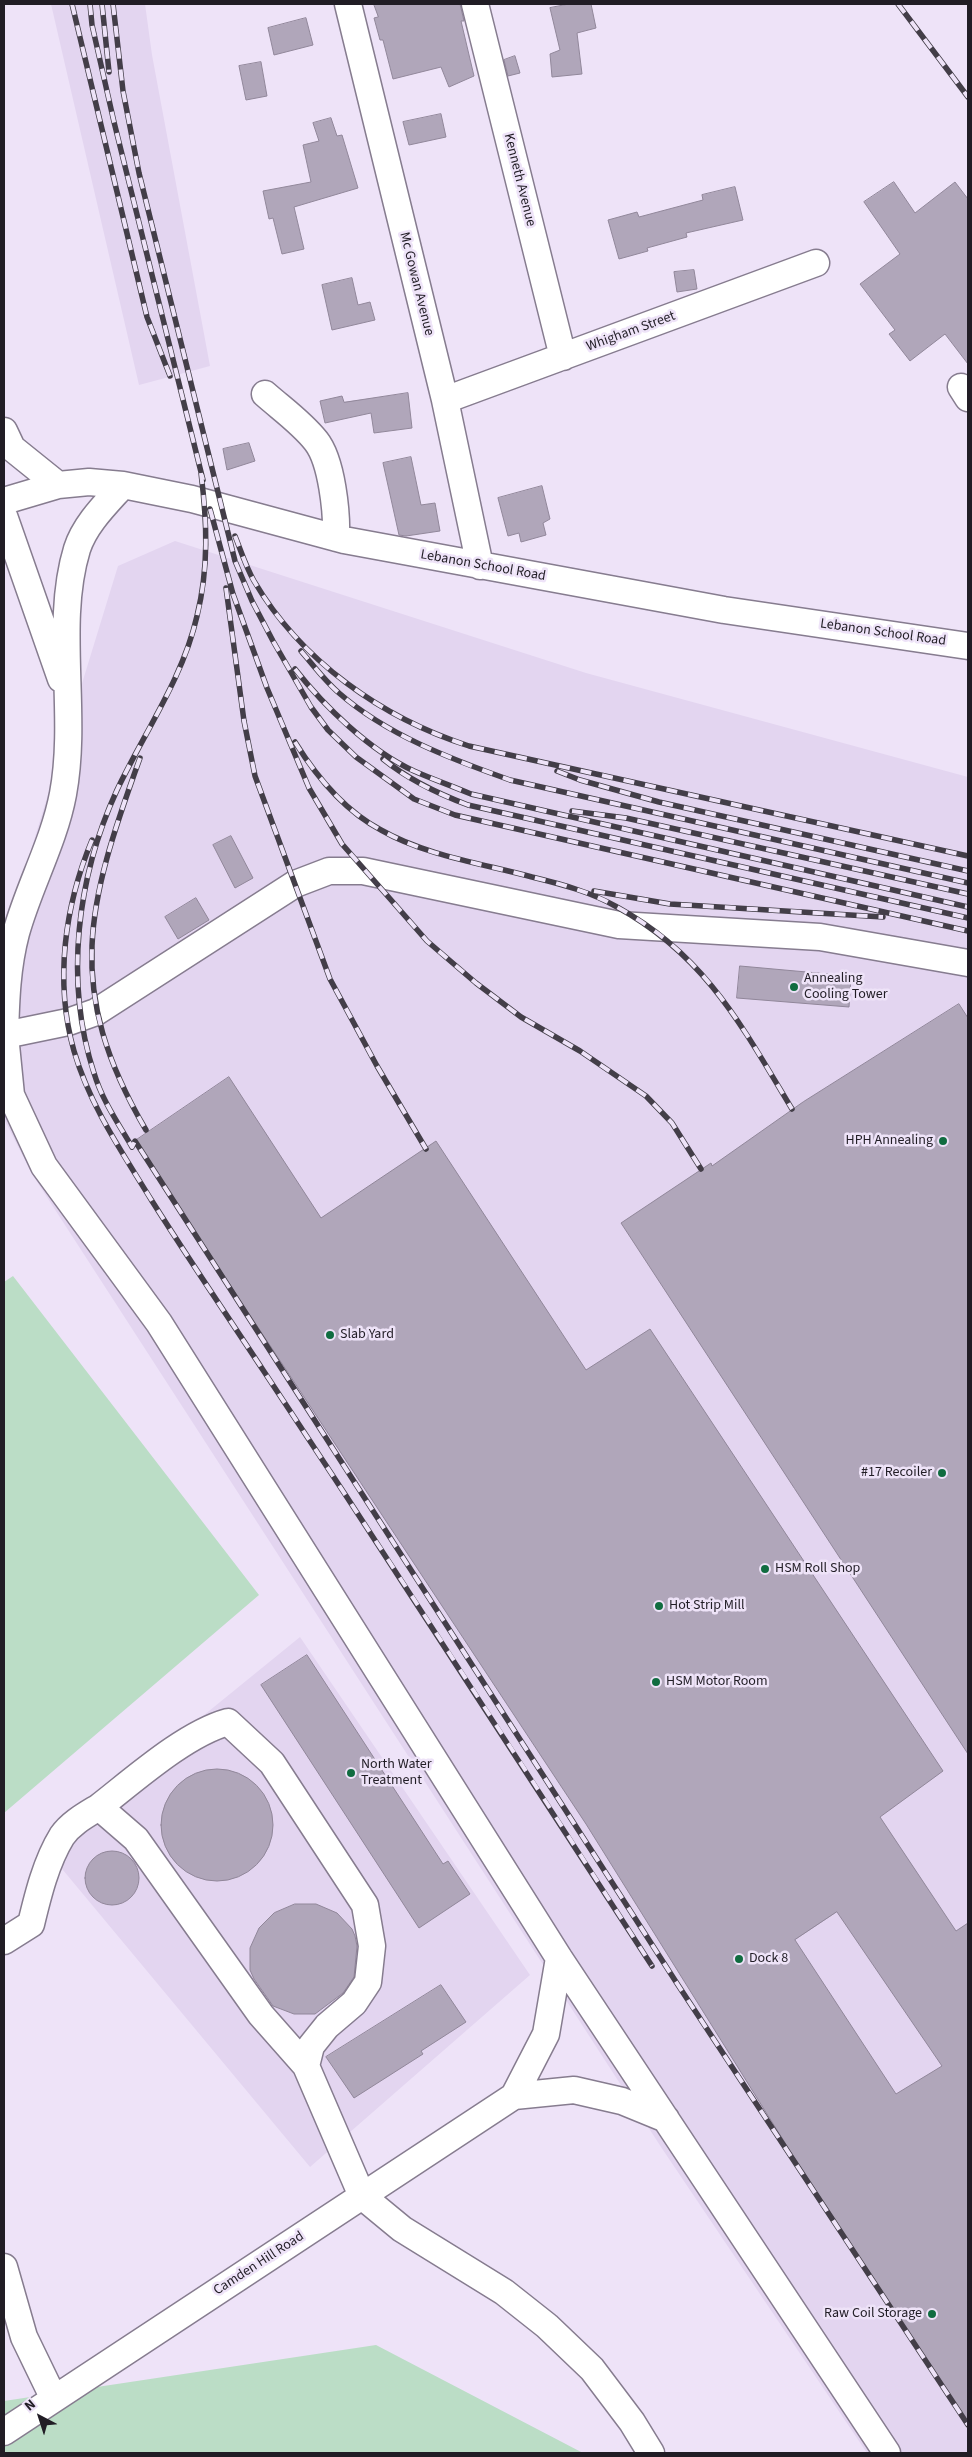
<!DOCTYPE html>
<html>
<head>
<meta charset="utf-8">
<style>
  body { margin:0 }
  #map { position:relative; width:972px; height:2457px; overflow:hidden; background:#eee3f8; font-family:"Source Sans 3",sans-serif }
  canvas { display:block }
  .frame { position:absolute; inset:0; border:5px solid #211d25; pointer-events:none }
  .north { position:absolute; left:15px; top:2392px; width:50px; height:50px; -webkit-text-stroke:4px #eee3f8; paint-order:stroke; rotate:320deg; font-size:14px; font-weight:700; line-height:20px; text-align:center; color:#211d25 }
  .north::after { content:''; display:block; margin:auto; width:18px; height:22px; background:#211d25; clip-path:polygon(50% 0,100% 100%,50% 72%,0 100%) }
</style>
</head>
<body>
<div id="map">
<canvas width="972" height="2457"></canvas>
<div class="frame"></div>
<div class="north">N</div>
</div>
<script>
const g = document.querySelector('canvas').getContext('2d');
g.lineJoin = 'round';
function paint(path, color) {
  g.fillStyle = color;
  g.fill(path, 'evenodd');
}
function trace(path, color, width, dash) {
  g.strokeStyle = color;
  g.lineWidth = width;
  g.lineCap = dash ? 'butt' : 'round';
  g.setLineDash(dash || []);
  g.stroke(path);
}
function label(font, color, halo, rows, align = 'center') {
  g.font = font + ' "Source Sans 3",sans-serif';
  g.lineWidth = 5;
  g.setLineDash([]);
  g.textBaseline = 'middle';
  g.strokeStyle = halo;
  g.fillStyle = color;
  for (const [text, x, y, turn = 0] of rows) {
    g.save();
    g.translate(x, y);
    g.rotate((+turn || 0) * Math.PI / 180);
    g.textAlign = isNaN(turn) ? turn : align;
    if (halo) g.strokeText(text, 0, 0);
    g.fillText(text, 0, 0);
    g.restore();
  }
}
paint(new Path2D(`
  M51,4H145L152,55L210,366L139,385Z
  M175,541L586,673L968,777V2453H867L661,2147L32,1174L5,1121L4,938L118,566Z
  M300,1637L530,1975L310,2167L43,1846Z`), '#e3d5f0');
paint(new Path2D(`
  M13,1276L259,1595L4,1813V1282Z
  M376,2345L583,2453H4V2401Z`), '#bbddc6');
const building = new Path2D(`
  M374,4H460L464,21H461L474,76L449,87L441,67L393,79L383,40H380L374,18L378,17Z
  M569,4H591L596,28L577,33L582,74L552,77L550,54L560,50L550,8Z
  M306,18L313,45L274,55L268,28Z
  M515,56L520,73L508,76L504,60Z
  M261,62L267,96L246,100L239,66Z
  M441,114L446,137L409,145L403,122Z
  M331,118L337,136L342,135L358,188L294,207L304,249L282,254L273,218L269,219L263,191L311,182L303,145L319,141L313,123Z
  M894,182L915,213L955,182L968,199V364L945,334L910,361L889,334L895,330L860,284L900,254L864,202Z
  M735,187L743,220L686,233L687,237L647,248L648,251L619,259L608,220L637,212L639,217L703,200L702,195Z
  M694,270L697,289L677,292L674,272Z
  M352,278L358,305L370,302L375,320L332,330L322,285Z
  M408,393L412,428L374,433L371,413L325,423L320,401L342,396L344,402Z
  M249,443L255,461L227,470L223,449Z
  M411,457L421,505L435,503L440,531L406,536L399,535L383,463Z
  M542,486L550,519L543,523L546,535L521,542L519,533L508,536L498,498Z
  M231,836L253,878L235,888L213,845Z
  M196,898L209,920L178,939L165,917Z
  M740,966L851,976L849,1007L737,998Z
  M959,1004L968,1018V1754L621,1223L711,1163L712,1166L803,1102Z
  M229,1077L321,1218L436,1141L586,1370L650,1329L943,1771L880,1817L956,1931L968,1923V2423L797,2162L586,1824L135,1141ZM837,1912L942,2066L896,2094L795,1940Z
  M307,1655L443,1864L448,1861L470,1894L419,1928L261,1685Z
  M161 1825a56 56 0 1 1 112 0a56 56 0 1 1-112 0Z
  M85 1878a27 27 0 1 1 54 0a27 27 0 1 1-54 0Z
  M295,1904H316L337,1913L352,1929L355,1936L357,1946L354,1977L343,1993L315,2014H294L273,2006L254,1979L250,1970V1948L259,1928L274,1913Z
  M441,1985L466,2022L421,2051L423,2054L354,2098L326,2057Z`);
paint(building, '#b0a6ba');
trace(building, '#91879a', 1);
const minor = new Path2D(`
  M348,4L445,400L480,566
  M475,4L563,357
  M961,387L968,398
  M265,394C282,409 302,423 316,441C332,461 337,513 336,538
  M445,400L816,263
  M4,431L12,448L58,485
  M4,501L58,485L89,482L123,485L192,499L344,540L724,610L968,646
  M4,516L61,679
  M5,1035C6,1000 7,967 16,933C29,886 54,842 63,794C78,714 54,624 77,549C85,524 106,504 123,485
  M99,1807C135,1779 185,1734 228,1722L272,1763L365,1905L372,1946L368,1982L354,2003L327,2026L311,2046L306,2066L362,2196L402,2229L504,2292L547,2326L592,2369L632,2422L651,2453
  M4,1941L31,1924C38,1895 46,1862 62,1836C71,1823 86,1815 99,1807L136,1839L261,2015L306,2066
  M514,2096L546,2034L559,1958
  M4,2267L24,2337L54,2399
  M4,2432L514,2096L574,2090L622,2101L666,2119
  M887,2453L559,1958L159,1323L44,1166L11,1095L5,1035L68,1022L96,1012L295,884L329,871H363L619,925L820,937L968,963`);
trace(minor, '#867c8f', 29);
trace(minor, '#fff', 26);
const rail = new Path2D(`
  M72,4L147,317L170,376
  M90,4L92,25L114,122L203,480
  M102,4L109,72
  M113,4L123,91L139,173L235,561L252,601L273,641L311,707L328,730L356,757L414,799L455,815L968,931
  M898,4L968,97
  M201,473C207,522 209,567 197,616C183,678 144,733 117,790C77,877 64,981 94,1073C102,1100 118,1123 132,1147L135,1141L678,1985L968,2425
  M210,509L233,594L267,688L309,788L342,844L427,941L476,983L521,1017L580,1051L646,1096L672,1123L701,1169
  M235,536C241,551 246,567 254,581C301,661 382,718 469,746L968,856
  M226,588L244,721L255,776L330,979L377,1066L426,1149
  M301,651C313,665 325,681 339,693C387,735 451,759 510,780L968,883
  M295,669C324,706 370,751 414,771C432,779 452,786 471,794L968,907
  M295,742C316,776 345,811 381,830C424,855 484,864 532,877C561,884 591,892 617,907C705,955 742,1026 792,1109
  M140,758C87,905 63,988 146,1130
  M383,759C409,780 436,793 468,805L968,918
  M557,771L580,780L659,802L968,871
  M572,811L626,818L968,894
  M92,840C65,905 54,981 74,1051C90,1106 122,1152 152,1201C188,1258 226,1314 263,1370C394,1568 524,1767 652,1966
  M594,891L670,904L883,917`);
trace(rail, '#433e48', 5.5);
trace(rail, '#eee3f8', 4, [11]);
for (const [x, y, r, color] of [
  [794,987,5,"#106c40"],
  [943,1141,5,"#106c40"],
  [330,1335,5,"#106c40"],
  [942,1473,5,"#106c40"],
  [765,1569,5,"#106c40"],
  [659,1606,5,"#106c40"],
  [656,1682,5,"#106c40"],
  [351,1773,5,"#106c40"],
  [739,1959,5,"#106c40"],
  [932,2314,5,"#106c40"]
]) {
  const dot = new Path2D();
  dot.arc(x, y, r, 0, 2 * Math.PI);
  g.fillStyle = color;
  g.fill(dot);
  trace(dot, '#eee3f8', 2);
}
label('14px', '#211d25', '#eee3f8', [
  ["Kenneth Avenue",519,180,76],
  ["Mc Gowan Avenue",416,284,76],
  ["Whigham Street",631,332,-20],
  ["Lebanon School Road",483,566,10],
  ["Lebanon School Road",883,633,8],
  ["Camden Hill Road",259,2264,-33]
]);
label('14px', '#211d25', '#eee3f8', [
  ["Annealing",804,979],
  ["Cooling Tower",804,995],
  ["HPH Annealing",933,1141,"right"],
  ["Slab Yard",340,1335],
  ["#17 Recoiler",932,1473,"right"],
  ["HSM Roll Shop",775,1569],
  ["Hot Strip Mill",669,1606],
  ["HSM Motor Room",666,1682],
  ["North Water",361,1765],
  ["Treatment",361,1781],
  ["Dock 8",749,1959],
  ["Raw Coil Storage",922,2314,"right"]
], 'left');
</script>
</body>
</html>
